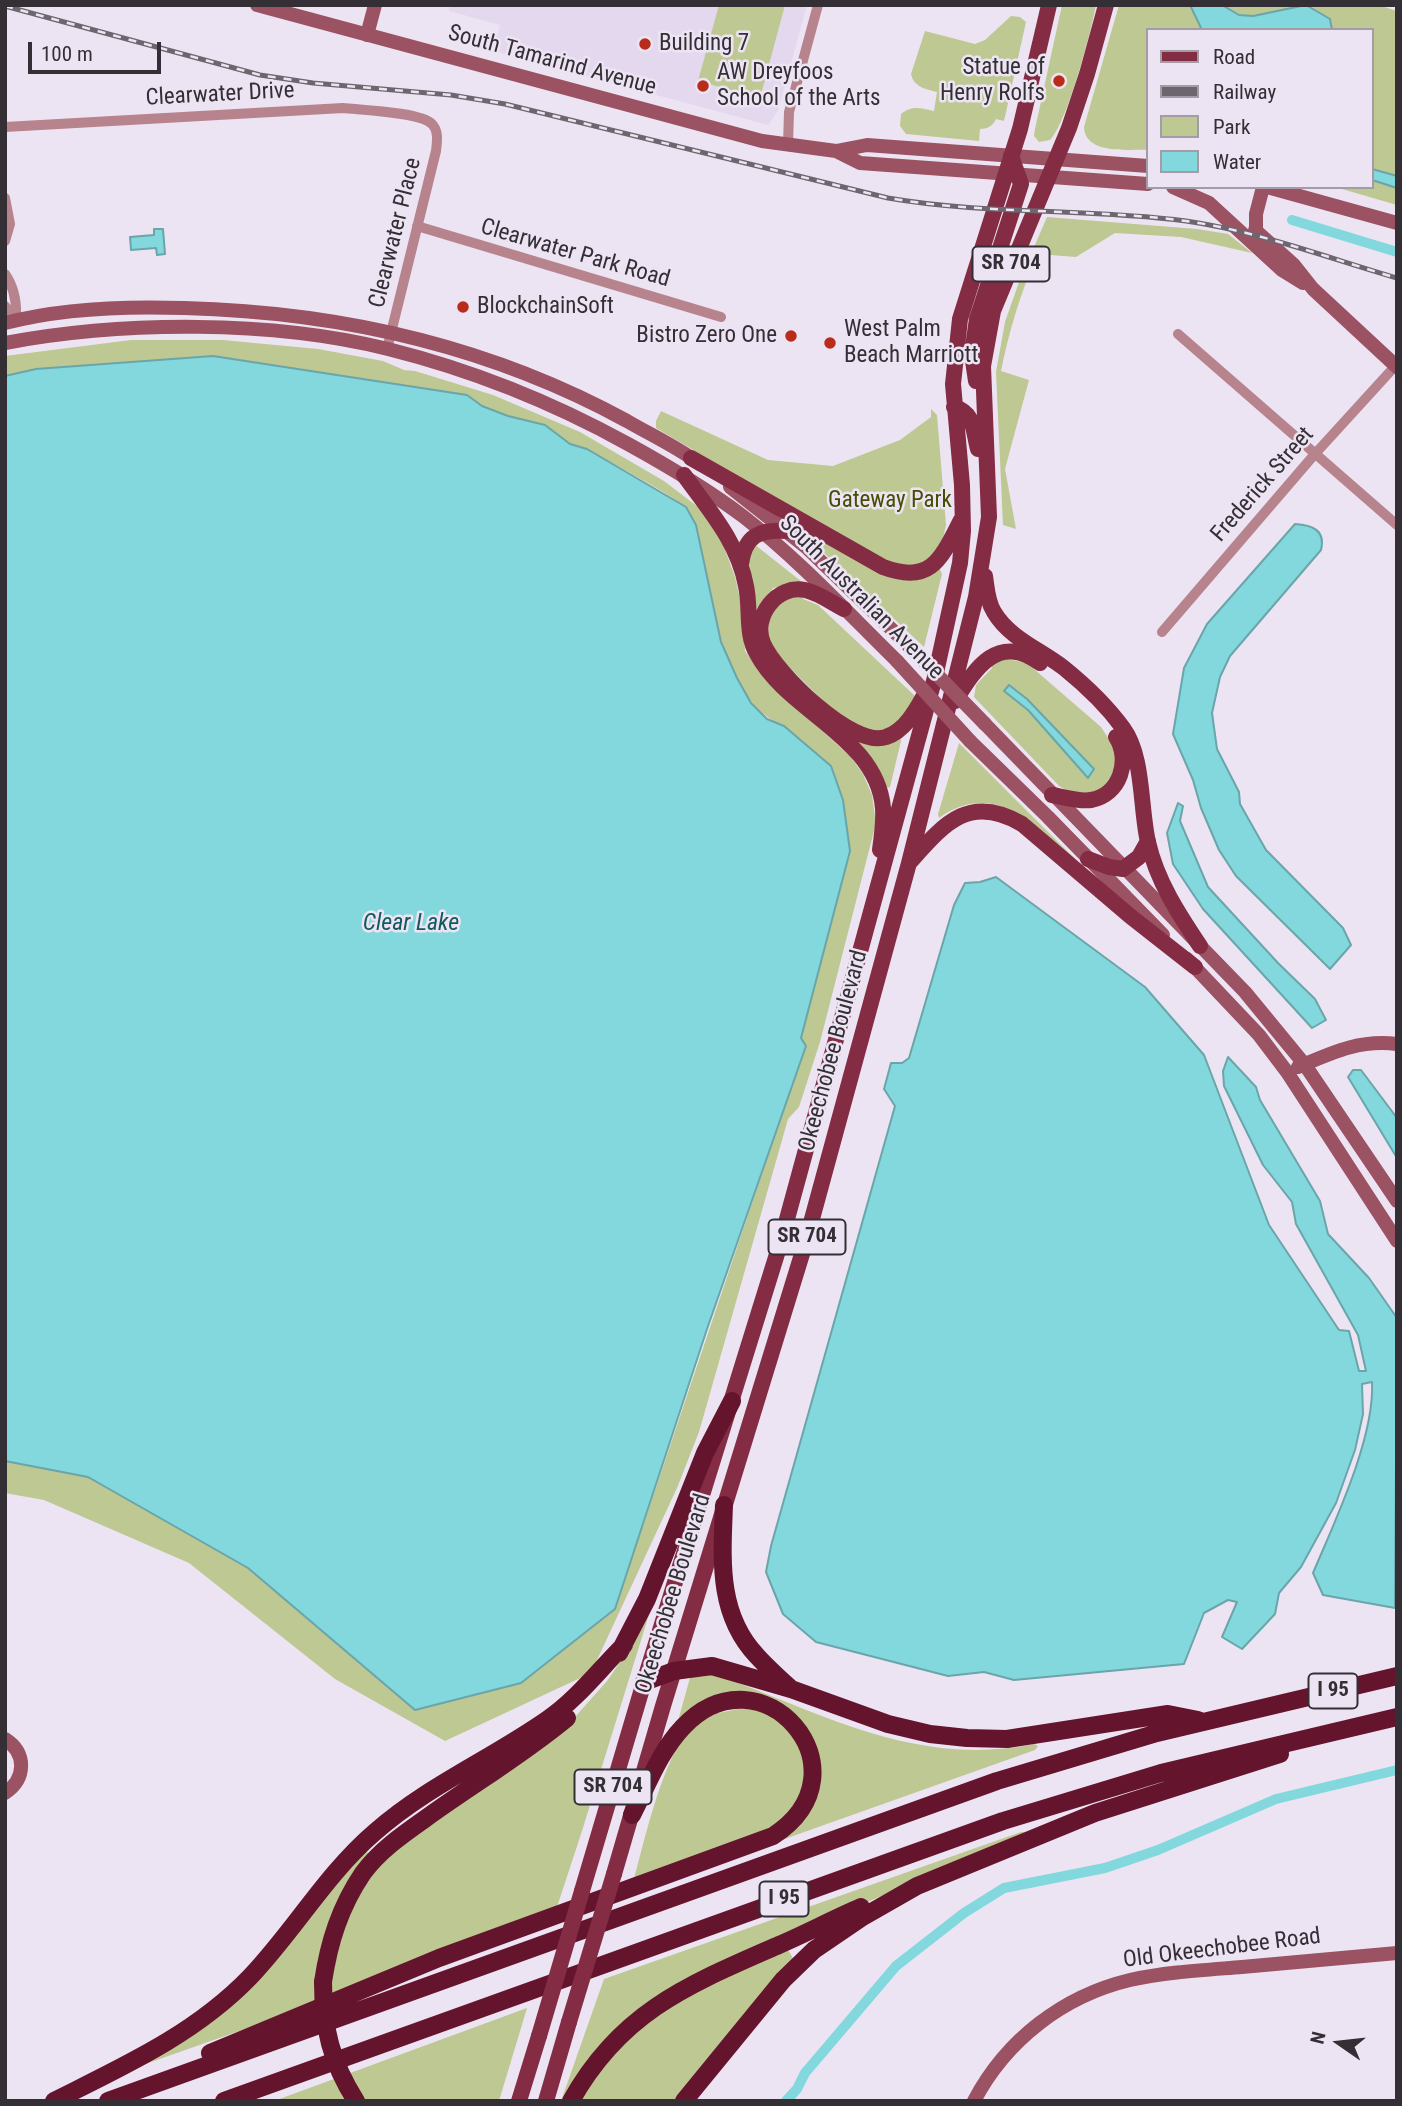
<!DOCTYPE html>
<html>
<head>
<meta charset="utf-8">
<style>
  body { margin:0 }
  #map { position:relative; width:1402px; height:2106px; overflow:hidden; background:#ede4f3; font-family:"Roboto Condensed",sans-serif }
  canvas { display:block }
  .frame { position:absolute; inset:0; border:7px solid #332f35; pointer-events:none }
  .legend { position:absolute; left:1146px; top:28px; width:228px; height:161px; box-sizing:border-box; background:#ede4f3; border:2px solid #a39ca7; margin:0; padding:9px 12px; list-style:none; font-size:21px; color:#332f35 }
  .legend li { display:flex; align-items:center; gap:14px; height:35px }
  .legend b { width:35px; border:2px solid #a39ca7 }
  .north { position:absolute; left:1304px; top:2008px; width:70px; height:70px; -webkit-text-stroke:5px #ede4f3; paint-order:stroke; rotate:284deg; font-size:19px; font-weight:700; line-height:28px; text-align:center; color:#332f35 }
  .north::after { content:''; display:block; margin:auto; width:24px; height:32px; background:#332f35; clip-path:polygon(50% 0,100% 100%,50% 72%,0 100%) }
  .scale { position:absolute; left:28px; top:42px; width:133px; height:32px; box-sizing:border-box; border:4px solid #332f35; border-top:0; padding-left:9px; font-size:21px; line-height:24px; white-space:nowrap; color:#332f35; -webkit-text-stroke:5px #ede4f3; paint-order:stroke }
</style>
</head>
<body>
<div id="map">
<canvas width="1402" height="2106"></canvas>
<div class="frame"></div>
<ul class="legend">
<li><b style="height:9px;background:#842c44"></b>Road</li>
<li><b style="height:9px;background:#6c666f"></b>Railway</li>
<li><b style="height:19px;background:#bec892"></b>Park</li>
<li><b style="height:19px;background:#82d8dc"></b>Water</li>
</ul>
<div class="north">N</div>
<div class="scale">100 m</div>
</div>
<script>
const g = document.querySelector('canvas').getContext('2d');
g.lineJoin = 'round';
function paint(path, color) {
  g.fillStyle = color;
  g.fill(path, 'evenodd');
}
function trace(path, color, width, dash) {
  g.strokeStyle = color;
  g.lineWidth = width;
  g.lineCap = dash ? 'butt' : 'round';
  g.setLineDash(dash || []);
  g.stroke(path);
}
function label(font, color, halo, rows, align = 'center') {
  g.font = font + ' "Roboto Condensed",sans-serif';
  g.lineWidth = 5;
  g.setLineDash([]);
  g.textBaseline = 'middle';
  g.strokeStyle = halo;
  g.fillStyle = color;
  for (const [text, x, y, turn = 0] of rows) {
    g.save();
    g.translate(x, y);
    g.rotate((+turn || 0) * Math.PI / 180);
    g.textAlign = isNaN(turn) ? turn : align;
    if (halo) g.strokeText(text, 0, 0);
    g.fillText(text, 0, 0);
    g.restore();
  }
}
paint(new Path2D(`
  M450,5H807L778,111L768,125L493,51L500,25L449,11Z`), '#e4d8ee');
paint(new Path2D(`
  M719,5H785L760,98L698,81Z
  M1062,5H1096C1091,32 1067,123 1050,140L1039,142L1034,136L1035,129Z
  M1119,5H1378L1397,11V205L1335,187H1372V30H1148V150C1128,149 1085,155 1084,127Z
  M1011,16L1020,17L1026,22L1004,121L996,119C993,126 987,129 980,129L979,141L906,134L900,126L901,114C912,105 921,108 934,111L937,92C925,89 914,87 911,74L925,31L975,44L985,40Z
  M1047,217L1197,229L1228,234L1252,253L1181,237L1115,233L1076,257L1037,254C1021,293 1009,330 1001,371L1029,380L1005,469L1016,529L1003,525L996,372L1005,322L1019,282Z
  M131,340H223L318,349L383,361L404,370L415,371L493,395L580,432L664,481L702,510L721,539L735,577L742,608L745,651L768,682L851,757L863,774L872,795L876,823L820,1042L799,1107L788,1119L699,1432L677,1488L591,1673L445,1741L335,1679L189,1563L44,1500L5,1493V1461L88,1477L248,1568L415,1710L615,1609L805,1046L801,1039L784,726C725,702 716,616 703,561C700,543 697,525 688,510C681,499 604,459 587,449L570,444L545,425L508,416L482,406L467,395L213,356L36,369L5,376V356Z
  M931,409L937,415L946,525L942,543L921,567L887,564L656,428V421L661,411L768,460L833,466L900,440L931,417Z
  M793,524L889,575L939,567L942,574L924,647Z
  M754,544L802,582L773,588L756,617L746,564Z
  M803,594V599L818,605L915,696L903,720L899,718L895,724L877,734L860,731L825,703L782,660L768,638L769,615L781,601Z
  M1007,659L1027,663L1101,727L1116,750L1118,764L1104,789L1092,795H1074L1059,786L974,697L976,685L992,668L991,663Z
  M900,737L901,741L890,787L885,788L875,763L852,740L874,745Z
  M959,743L1098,882C1074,861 1030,815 1000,806C979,799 956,805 939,818L938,814Z
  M651,1608L582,1831L557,1907L330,1996L339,1933L373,1871L399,1846L575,1717L607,1681L627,1652Z
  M706,1673L728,1679C831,1718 921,1767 1034,1744L1038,1746L1035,1750L779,1841L816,1777L773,1702L678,1721L691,1674Z
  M740,1705L781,1718L805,1754L802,1797L776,1827L634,1879C645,1840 667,1735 704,1716C715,1711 729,1708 740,1705Z
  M1021,1832H1025L863,1904L614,2031L587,2060L588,2063L565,2101H561L604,1979Z
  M362,1851L369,1853C329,1906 318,1937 316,2004L137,2067L183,2038Z
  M787,1948L794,1960L673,2101H577L611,2051L673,2001Z
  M527,2008L499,2101H274Z`), '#bec892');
const water = new Path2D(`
  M1190,5H1222L1239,15L1253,16L1306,5L1330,19L1332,30H1202Z
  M1372,169L1397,176V188L1372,180Z
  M154,229H163L165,254L157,255L156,248L131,250L130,237L154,235Z
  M213,356L467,395L482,406L508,416L545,425L570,444L587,449L686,507L696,525L721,642L737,678L751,703L767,719L784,726L831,766L843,800L850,851L801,1038L806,1046L707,1329L615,1609L521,1683L415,1710L248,1568L88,1477L5,1461V376L36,369Z
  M1295,524C1312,525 1326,530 1321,550L1230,656L1220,677L1212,713L1217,749L1239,792L1240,804L1266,850L1343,928L1351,945L1330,969L1236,876L1219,850L1201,808L1193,780L1173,734L1184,668L1207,624Z
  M1009,685L1027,699L1094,769L1088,778L1028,710L1004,691Z
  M1178,803L1183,806L1180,821L1208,887L1278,963L1315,999L1326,1020L1312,1028L1203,909L1173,864L1167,833Z
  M996,877L1145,987L1204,1055L1269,1225L1339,1330L1349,1331L1359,1371H1366L1358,1335L1296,1224L1292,1202L1263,1165L1224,1086L1223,1071L1228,1057L1256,1087L1260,1100L1320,1201L1328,1234L1369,1278L1397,1318L1395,1608L1323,1595L1313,1573C1335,1521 1375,1437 1372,1382L1362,1384L1363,1414L1355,1450L1336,1503L1301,1567L1279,1593L1275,1614L1242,1649L1222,1637L1237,1602L1228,1600L1204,1613L1184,1664L1014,1680L984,1672L948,1676L816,1642L783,1614L766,1572L771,1546L895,1106L884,1089L891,1063H902L909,1058L954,905L965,883L980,882Z
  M1353,1070H1361L1397,1118V1158L1348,1077Z`);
paint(water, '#82d8dc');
trace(water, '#6aa5aa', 2);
trace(new Path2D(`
  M1292,220L1397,252
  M786,2101L797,2089L805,2073L896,1966L964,1913L1004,1888L1105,1868L1158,1850L1276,1799L1397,1770`), '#82d8dc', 10);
trace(new Path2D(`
  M5,127L343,108C360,110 421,112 432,124C439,131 437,142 436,151L387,349
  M788,145L789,112L818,5
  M5,198L10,224L5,241
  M417,226L721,317
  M5,274C15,288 17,303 16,320
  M5,306L16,320
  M1178,334L1397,525
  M1162,632L1314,455L1397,364`), '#b7838d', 10);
trace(new Path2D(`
  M257,5L762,141L836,151L867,145L1148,166
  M367,35L375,5
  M836,151L860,163L1148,184
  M1173,187L1209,203L1282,270L1303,283
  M1267,187L1397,223
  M1255,230L1294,265L1313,289L1397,367
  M1256,237V214L1263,187
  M5,323C62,308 126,306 184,308C340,312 490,346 627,421C651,435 677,447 700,464
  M5,343C123,321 271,320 388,349C472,370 552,402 628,444C668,466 707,489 744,517C799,560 847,612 897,661
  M730,487L806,547L910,647
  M985,724L1245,992L1305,1065L1397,1201
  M970,741L1048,817L1163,935
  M1187,959L1259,1035L1287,1072L1397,1241
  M1298,1067C1331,1053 1360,1039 1397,1044
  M5,1739C27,1753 26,1779 5,1793
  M974,2101C1006,2040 1063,1996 1130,1980C1166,1972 1205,1970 1242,1967C1293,1962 1345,1958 1397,1953`), '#9b5262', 14);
trace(new Path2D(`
  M976,381L972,354L977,319L1021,184L1011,156
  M954,407C975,413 973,431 978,449
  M691,458L883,567C931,585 941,559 961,520
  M684,475C709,510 738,542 746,586C751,608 745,634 757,654C788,712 877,737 883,808C884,822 882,836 880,850
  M741,564C745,535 760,529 787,531
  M985,576C987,588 987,601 994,612C1009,638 1041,650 1064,668C1085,685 1107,706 1123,728C1144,756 1140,808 1148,842C1157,881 1178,913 1200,946
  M844,609C832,603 819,593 805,590C777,584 752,617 763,643C775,672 853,749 886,737C905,731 916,710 925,694
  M955,701C976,667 998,633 1040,663
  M1052,795C1064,797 1079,802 1091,800C1120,795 1131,760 1116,737
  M1088,859L1109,867L1123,869L1139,857L1148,841
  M910,862C944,824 969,793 1022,824L1130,916L1195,967
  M614,1874L663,1706L806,1241L909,863L976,597L989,517L983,366L993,311L1069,128L1087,74L1106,5
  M582,1891L644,1682L781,1241L935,677L960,563L963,531L962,485L953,384L960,319L1020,129L1049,5
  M519,2101L539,2036
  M546,2101L569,2022`), '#842c44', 16);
trace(new Path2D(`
  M724,1505C722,1559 717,1614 757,1656C767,1667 778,1677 789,1687
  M619,1653L647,1599L705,1453L732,1401
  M644,1682L674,1671L712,1666L791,1689L888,1724L930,1734L967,1738L1007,1739L1168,1714L1198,1720
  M323,1982C329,1942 340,1907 363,1873C382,1847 411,1829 436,1811C480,1780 526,1752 567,1718
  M210,2053L439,1958L773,1836C873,1771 761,1644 683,1727C660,1751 647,1786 632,1815
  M54,2101C124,2066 195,2034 250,1977C294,1931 326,1874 375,1832C427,1786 491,1759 548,1719C577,1699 599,1670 624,1645
  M108,2101L997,1781L1157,1733L1397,1676
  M224,2101L1003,1821L1161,1773L1397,1717
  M571,2101C621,2011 690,1984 779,1945C807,1933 833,1919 861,1907
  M684,2101L783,1980L814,1950L861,1918L917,1886L1095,1813L1280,1754`), '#65142e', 18);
const rail = new Path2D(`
  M5,6L260,75L313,83L451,95L505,104L888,198C986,215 1087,208 1186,221C1257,231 1328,258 1397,278`);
trace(rail, '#6c666f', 5);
trace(rail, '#ede4f3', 2.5, [8]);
trace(new Path2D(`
  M910,647L985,724
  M897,661L970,741`), '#9b5262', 14);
trace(new Path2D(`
  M569,2022L614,1874
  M539,2036L582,1891`), '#842c44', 16);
trace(new Path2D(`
  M323,1982C323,2028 331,2062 356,2101`), '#65142e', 18);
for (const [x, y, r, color] of [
  [645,44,7,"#b92c19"],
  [1059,81,7,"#b92c19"],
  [703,86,7,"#b92c19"],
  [463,307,7,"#b92c19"],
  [791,336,7,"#b92c19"],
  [830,343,7,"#b92c19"]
]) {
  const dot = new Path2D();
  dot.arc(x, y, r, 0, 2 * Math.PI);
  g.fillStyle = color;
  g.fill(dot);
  trace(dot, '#ede4f3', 2.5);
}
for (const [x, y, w] of [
  [1011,264,77],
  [807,1237,77],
  [1333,1691,49],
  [613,1787,77],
  [784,1899,49]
]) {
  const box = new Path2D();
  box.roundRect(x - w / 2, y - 17.5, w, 35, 5);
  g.fillStyle = '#ede4f3';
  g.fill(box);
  trace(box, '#332f35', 2);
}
label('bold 21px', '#332f35', null, [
  ["SR 704",1011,264],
  ["SR 704",807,1237],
  ["I 95",1333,1691],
  ["SR 704",613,1787],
  ["I 95",784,1899]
]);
label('23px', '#332f35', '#ede4f3', [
  ["Building 7",659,44],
  ["Statue of",1045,68,"right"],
  ["Henry Rolfs",1045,94,"right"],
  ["AW Dreyfoos",717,73],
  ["School of the Arts",717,99],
  ["BlockchainSoft",477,307],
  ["West Palm",844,330],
  ["Beach Marriott",844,356],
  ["Bistro Zero One",777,336,"right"]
], 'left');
label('23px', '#332f35', '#ede4f3', [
  ["South Tamarind Avenue",552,61,15],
  ["Clearwater Drive",220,95,-3],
  ["Clearwater Place",396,233,-76],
  ["Clearwater Park Road",575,254,16],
  ["Frederick Street",1263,485,-49],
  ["South Australian Avenue",861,598,45],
  ["Okeechobee Boulevard",834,1051,-75],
  ["Okeechobee Boulevard",674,1594,-73],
  ["Old Okeechobee Road",1222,1949,-7]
]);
label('23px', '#464e03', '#ede4f3', [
  ["Gateway Park",890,501]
]);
label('italic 24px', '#105b5e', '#ede4f3', [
  ["Clear Lake",411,924]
]);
</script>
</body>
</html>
